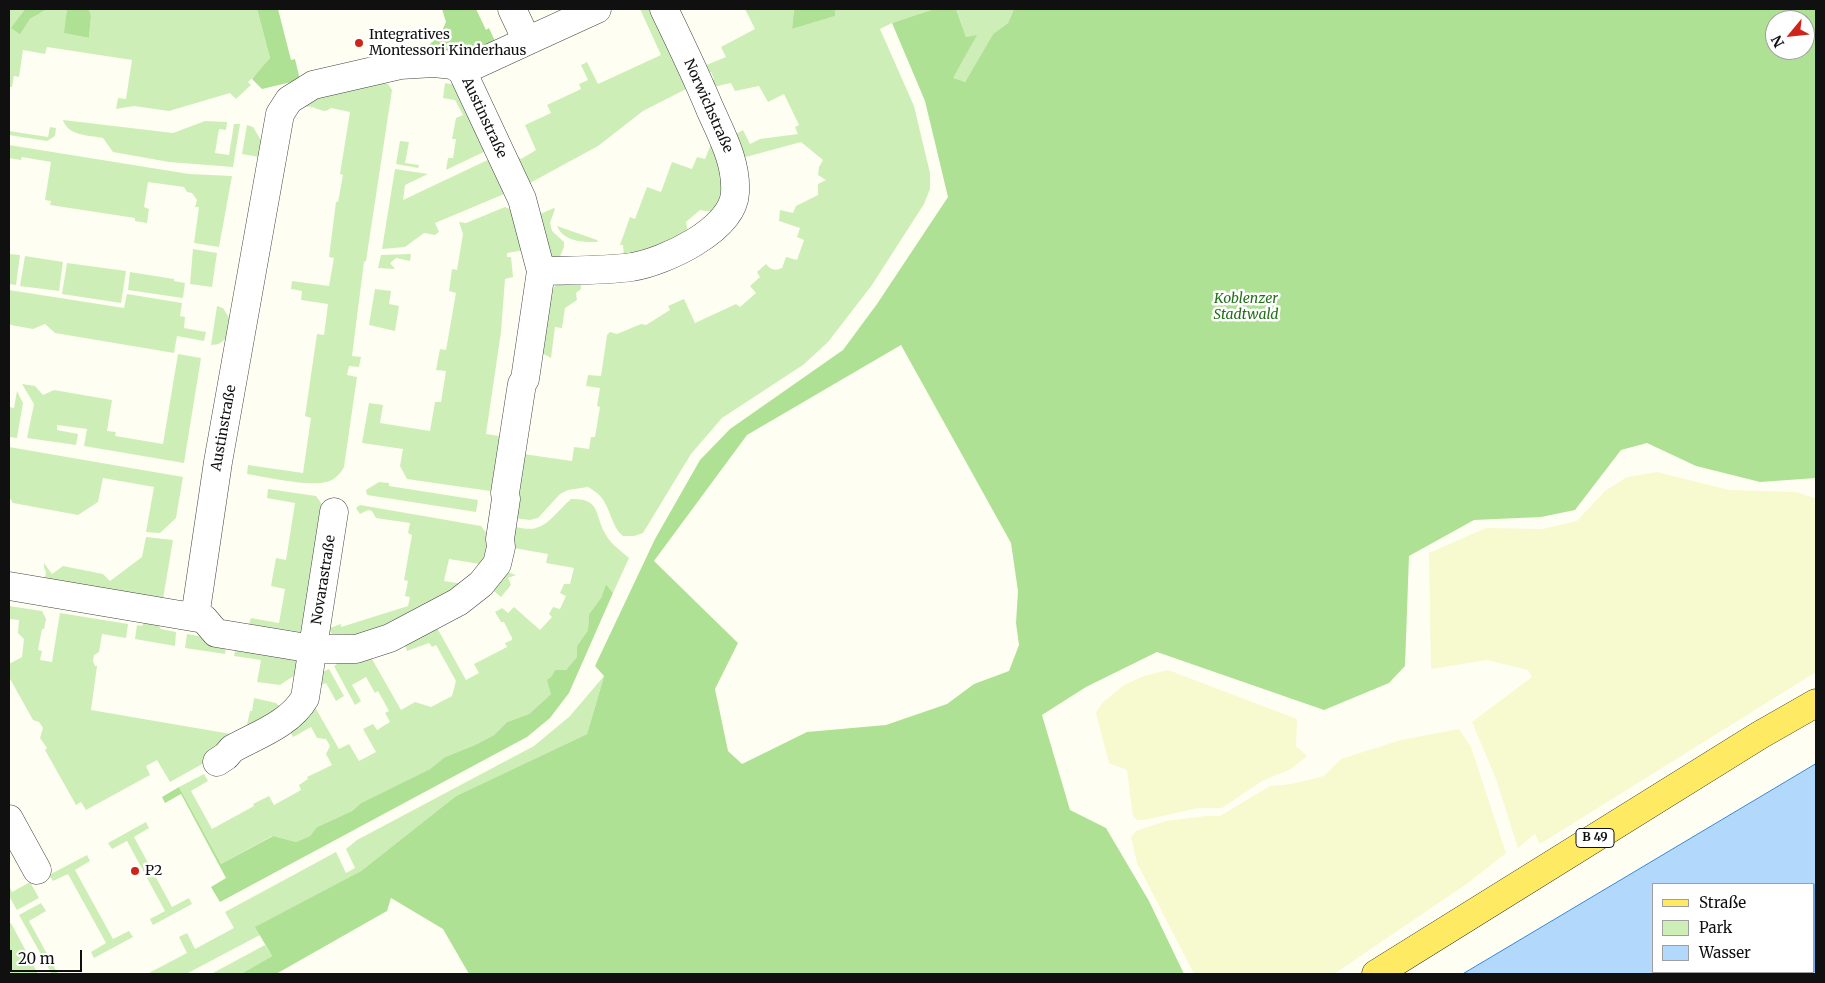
<!DOCTYPE html>
<html>
<head>
<meta charset="utf-8">
<style>
  body { margin:0 }
  #map { position:relative; width:1825px; height:983px; overflow:hidden; background:#fffef3; font-family:Merriweather,serif }
  canvas { display:block }
  .frame { position:absolute; inset:0; border:10px solid #101010; pointer-events:none }
  .legend { position:absolute; left:1652px; top:883px; width:162px; height:90px; box-sizing:border-box; background:#fff; border:1px solid #9f9f9f; margin:0; padding:6px 9px; list-style:none; font-size:15px; color:#101010 }
  .legend li { display:flex; align-items:center; gap:10px; height:25px }
  .legend b { width:25px; border:1px solid #9f9f9f }
  .north { position:absolute; left:1765px; top:10px; width:50px; height:50px; box-sizing:border-box; background:#fff; border:1px solid #9f9f9f; border-radius:50%; rotate:242deg; font-size:14px; font-weight:700; line-height:20px; text-align:center; color:#101010 }
  .north::after { content:''; display:block; margin:auto; width:18px; height:22px; background:#cf2419; clip-path:polygon(50% 0,100% 100%,50% 72%,0 100%) }
  .scale { position:absolute; left:10px; top:950px; width:72px; height:22px; box-sizing:border-box; border:2px solid #101010; border-top:0; padding-left:6px; font-size:15px; line-height:18px; white-space:nowrap; color:#101010; -webkit-text-stroke:4px #fff; paint-order:stroke }
</style>
</head>
<body>
<div id="map">
<canvas width="1825" height="983"></canvas>
<div class="frame"></div>
<ul class="legend">
<li><b style="height:6px;background:#ffeb63"></b>Straße</li>
<li><b style="height:14px;background:#ceeeb7"></b>Park</li>
<li><b style="height:14px;background:#b2d8fc"></b>Wasser</li>
</ul>
<div class="north">N</div>
<div class="scale">20 m</div>
</div>
<script>
const g = document.querySelector('canvas').getContext('2d');
g.lineJoin = 'round';
function paint(path, color) {
  g.fillStyle = color;
  g.fill(path, 'evenodd');
}
function trace(path, color, width, dash) {
  g.strokeStyle = color;
  g.lineWidth = width;
  g.lineCap = dash ? 'butt' : 'round';
  g.setLineDash(dash || []);
  g.stroke(path);
}
function label(font, color, halo, rows, align = 'center') {
  g.font = font + ' Merriweather,serif';
  g.lineWidth = 5;
  g.setLineDash([]);
  g.textBaseline = 'middle';
  g.strokeStyle = halo;
  g.fillStyle = color;
  for (const [text, x, y, turn = 0] of rows) {
    g.save();
    g.translate(x, y);
    g.rotate((+turn || 0) * Math.PI / 180);
    g.textAlign = isNaN(turn) ? turn : align;
    if (halo) g.strokeText(text, 0, 0);
    g.fillText(text, 0, 0);
    g.restore();
  }
}
paint(new Path2D(`
  M1657,472L1729,490L1796,492L1815,498L1816,500V672L1540,844L1535,834L1518,848L1496,779L1472,722L1532,677L1528,670L1487,660L1431,669L1429,553L1486,528L1543,529L1577,521L1605,491L1627,477Z
  M1168,670L1297,719L1296,746L1307,756L1291,769L1262,781L1222,808H1198L1144,820H1137L1133,816L1127,770L1109,763L1096,713L1102,703L1124,685L1144,676Z
  M1459,729L1471,747L1506,853L1468,883L1334,974H1194L1137,863L1131,837L1136,831L1166,821L1206,816H1220L1270,786L1292,784L1324,776L1341,759L1401,740Z`), '#f7f9cf');
paint(new Path2D(`
  M9,9H25L12,28L20,33L30,19L47,9H67L65,33L89,38L91,16L89,9H257L270,58L260,71L248,82L251,85L236,99L230,93L169,111L134,106L116,109L118,98L126,99L132,60L47,47L45,54L23,50L19,77L14,76L12,87H9Z
  M640,9H650L688,88L643,111L598,146L530,183L524,182L515,160L519,157L521,159L536,150L525,125L551,113L547,105L581,89L579,84L588,80L581,65L587,62L598,84L661,55Z
  M745,9H794L792,29L834,16L835,9H934L892,23L880,29L914,106L930,173V189L924,204L872,285L828,342L803,365L722,418L691,454L643,533L634,536H623C611,526 611,509 601,497C598,493 593,490 588,487L568,490L560,494L538,518L530,520L514,518L523,454L572,461L574,447L589,449L591,437H595L600,407L597,406L600,388L586,386L588,375L601,376L607,335L610,332L617,334L641,324L646,325L670,310L668,306L684,299L695,323L736,304L740,307L756,293L750,286L760,277L757,272L766,264C771,270 775,271 782,268L786,257L797,260L804,240L797,237L800,228L779,221L780,210L793,213L796,206L818,195V184L826,180L818,175L819,167L823,160L801,142L742,158L732,136L743,130L750,144L760,139L798,134L795,127L799,125L784,94L768,102L759,86L735,91L731,83L709,88L710,82L714,79L711,72L706,73L699,68L726,57L721,47L755,29Z
  M956,9H1014L1008,23L993,34L965,82L952,79L976,36L966,37Z
  M382,82L388,84L392,90L366,261L364,262L352,356L361,357L359,367L349,366L347,375L357,377L344,467C341,473 336,478 330,481C312,488 267,477 247,474L248,465L303,473L311,418L305,416L317,334L324,335L328,304L301,300L302,291L291,289L292,281L329,286L334,258L329,257L336,202H338L343,175L340,174L350,112L331,108L326,111C310,109 313,102 297,111L307,100Z
  M445,83L456,85L490,149L446,170L448,158H453L456,139H452L456,118L463,115L455,100L443,98Z
  M63,120L173,133L205,121L227,122L226,130L219,129L215,153L229,155L234,124H240L233,167L169,162L113,152L103,138C88,135 68,136 63,120Z
  M247,125L253,127L261,140L259,157L242,154Z
  M707,125L725,189L714,212L700,210L686,222L688,233L656,252L624,257L623,245H620L630,217L635,219L647,187L661,192L672,162L692,169L697,157L705,159L711,144Z
  M50,127L56,128L55,136L47,141L9,135V131L48,137Z
  M400,141L409,142L405,163L419,165L418,168L396,164Z
  M9,145L189,174L232,176L219,247L194,243L199,207H195L197,200L192,193L187,192L184,187L148,182L144,207L149,209L147,223L135,221V218L50,205L51,201L45,200L51,162L22,157L21,160L9,158Z
  M494,157L509,192L435,223L439,232L435,235L424,233L405,247L382,249L395,169L428,174L405,185L403,200Z
  M505,207L515,211L525,250L507,253V257H511L513,277L505,279L501,332L486,434L506,437L497,492L407,479L400,466L403,449L362,443L369,403L383,405L380,423L430,431L435,402H441L446,371L436,370L440,349L446,350L456,293L449,291L452,269L457,270L463,234L459,222L466,223Z
  M554,208L555,209L550,223L552,231L564,242V247L559,259L550,260L540,214Z
  M557,226L597,240L598,242C582,242 564,242 557,226Z
  M193,249L217,253L212,287L190,284Z
  M9,254L20,255L16,285L9,284Z
  M411,254L410,261L396,258L390,263L395,269L378,268L381,255Z
  M25,256L63,262L59,291L20,286Z
  M67,263L126,271L121,303L62,294Z
  M130,272L174,279V281L185,283L183,298L128,290Z
  M581,280V289L576,293L577,300L565,308L562,328L555,327L551,358L542,353L549,293L557,284Z
  M375,289L391,291L389,304L399,306L395,331L369,325Z
  M9,290L124,308L127,294L182,303L180,316L185,317L184,328L206,332L204,341L177,336L174,353L55,333L45,324L33,329L11,325L9,322Z
  M217,306L223,308L231,321C229,334 226,345 211,345Z
  M178,354L201,358L184,463L84,446L87,429L57,425V430L78,434L76,445L27,438L34,404L22,384L35,386L43,395L54,390L112,400L107,431L116,432L115,436L163,444Z
  M17,391L23,403L17,438L9,437V407L14,408Z
  M9,447L183,477L176,518L160,533L146,532L154,487L103,478L98,502L78,515L13,503L9,497Z
  M379,482L389,483V486L478,500L476,512L367,495L366,490Z
  M268,489L316,496L326,510L306,633L249,624L251,618L279,623L285,589L271,586L276,558L286,560L295,503L267,498Z
  M571,499C602,498 594,516 606,535C611,544 621,551 629,558L613,593L606,584L601,598L589,614L588,630L577,646V657L566,670H555L551,677V694L529,714L507,722L494,735L475,745L445,757L430,769L361,803L352,811L317,827L310,836L296,842L272,836L221,864L179,787L204,774L208,781L191,791L212,829L254,806L253,804L269,796L274,805L301,790L299,785L308,779L307,777L332,765L326,754L330,746L326,739L317,738L311,727L293,737L288,727L312,702L339,749L349,744L359,761L376,752L363,729L373,724L377,730L390,722L385,713L389,711L378,691L375,693L366,677L352,685L361,701L355,705L334,666L337,664L334,660L349,661L372,659L401,710L415,702L431,707L452,696L456,681L436,645L432,647L429,643L407,651L405,645L436,626L466,680L479,673L474,664L507,647L505,643L512,640V638L504,622H501L495,612L502,608L508,613L514,607L540,630L552,617L549,614L553,607L560,609L566,596L560,593L564,584H570L574,568L546,563L548,554L508,547L515,527C521,528 530,530 536,528C550,524 559,509 571,499Z
  M360,505L481,526L490,538L484,559L480,564L449,559L444,581L463,584L384,628L362,635L332,634L327,629L341,624V627L408,606L410,597L405,596L408,581L404,580L412,535L408,533L410,523L376,518L372,511L368,510L360,514L356,508Z
  M146,537L173,540L162,605L44,585L46,572L44,568V563L52,574L63,566L103,574L110,581L142,557Z
  M504,571L516,575L508,578L511,585L501,597L488,586Z
  M9,606L42,611L46,619L44,629H42L38,650L42,651L40,660L52,662L60,613L128,624L126,638L102,634L99,652L94,655L93,661L95,666H97L91,710L231,734L247,725L250,711H252L254,698L276,703L284,711L222,753L170,782L157,760L146,766L150,775L86,810L81,802L76,805L45,750L47,748L40,738L43,728L39,722L33,720L9,677V664L22,657L24,639L18,633L19,620L9,619Z
  M149,620L156,621L161,629L176,632L175,646L135,639L137,625L141,626Z
  M187,634L227,641L225,654L185,648Z
  M237,642L296,652L301,663L298,673L280,685L257,682L261,660L234,656Z
  M329,669L344,696L336,701L326,683L317,687L322,672Z
  M604,676L587,734L456,796L361,871L256,927L260,935L186,974H147L187,953L179,937L187,933L195,949L234,928L225,912L336,852L346,873L355,868L346,849L357,840L534,746L570,716Z
  M146,822L149,828L134,837L172,907L189,898L192,904L153,925L150,919L165,911L127,841L112,849L108,843Z
  M87,855L90,861L75,870L113,939L129,931L133,937L94,958L91,952L106,943L68,874L53,881L49,875Z
  M30,882L39,898L17,910L9,896V886L12,892Z
  M41,903L46,911L29,921L58,974H52L19,915Z
  M11,923L38,974H9V924Z
  M265,945L272,956L241,974H211Z`), '#ceeeb7');
paint(new Path2D(`
  M25,9H47L30,19L20,34L11,28Z
  M67,9H89L91,16L89,38L64,33Z
  M257,9H278L291,60L295,59L300,80L262,89L252,79L270,58Z
  M442,9H476L486,30L489,28L495,41L467,54L421,53L441,33L446,22Z
  M794,9H835V16L792,29Z
  M934,9H956L966,37L977,35L953,78L965,82L993,34L1008,23L1014,9H1816V478L1760,482L1696,466L1647,443L1621,450L1575,510L1541,517L1474,520L1409,556L1405,666L1389,683L1324,710L1157,652L1086,687L1042,715L1070,810L1106,828L1149,901L1184,974H469L443,929L391,898L387,911L276,974H241L272,956L255,927L361,871L456,796L587,734L604,676L595,666L655,539L700,460L730,429L843,350L877,304L948,197L925,101L892,23ZM1775,20H1805V50H1775ZM901,345L1011,543L1018,591L1016,623L1019,645L1009,671L974,684L947,704L886,725L807,732L742,764L728,751L715,689L738,643L654,561L747,435Z
  M606,584L613,593L569,693L550,718L527,737L220,902L211,887L226,878L181,794L165,803L162,797L179,787L221,864L273,836L296,842L310,836L317,827L352,811L361,803L430,769L445,757L475,745L494,735L507,722L529,714L551,694L547,680L551,677L555,670H566L577,657V646L588,630L589,614L601,598Z`), '#afe195');
const water = new Path2D(`
  M1816,764V974H1463ZM1654,884H1814V972H1654Z`);
paint(water, '#b2d8fc');
trace(water, '#3184db', 1);
const minor = new Path2D(`
  M527,41L597,9
  M462,71L527,41L512,9
  M541,271C571,270 602,271 632,267C664,262 733,230 735,193C737,163 722,136 710,109C696,75 680,42 664,9
  M9,586L204,619L216,633L313,649H356L390,638L458,602L481,584L497,564L501,547L500,539L506,499L505,493L521,390L522,384L525,379L541,271L522,199L462,71L453,65L434,63L400,65L313,85L289,100L280,114L218,462L195,617
  M217,762L226,756L232,749C257,735 290,724 305,698L334,512
  M9,819L37,870`);
const primary = new Path2D(`
  M1376,974L1760,735L1816,703`);
trace(minor, '#434343', 29);
trace(primary, '#212121', 29);
trace(minor, '#fff', 28);
trace(primary, '#ffeb63', 28);
for (const [x, y, r, color] of [
  [359,43,5,"#cf2419"],
  [135,871,5,"#cf2419"]
]) {
  const dot = new Path2D();
  dot.arc(x, y, r, 0, 2 * Math.PI);
  g.fillStyle = color;
  g.fill(dot);
  trace(dot, '#fff', 2);
}
for (const [x, y, w] of [
  [1595,838,38]
]) {
  const box = new Path2D();
  box.roundRect(x - w / 2, y - 9.5, w, 19, 4);
  g.fillStyle = '#fff';
  g.fill(box);
  trace(box, '#101010', 1);
}
label('bold 12px', '#101010', null, [
  ["B 49",1595,838]
]);
label('14px', '#101010', '#fff', [
  ["Integratives",369,35],
  ["Montessori Kinderhaus",369,51],
  ["P2",145,871]
], 'left');
label('14px', '#101010', '#fff', [
  ["Norwichstraße",708,106,66],
  ["Austinstraße",484,118,65],
  ["Austinstraße",224,428,-80],
  ["Novarastraße",324,580,-81]
]);
label('italic 14px', '#217018', '#fff', [
  ["Koblenzer",1246,299],
  ["Stadtwald",1246,315]
]);
</script>
</body>
</html>
